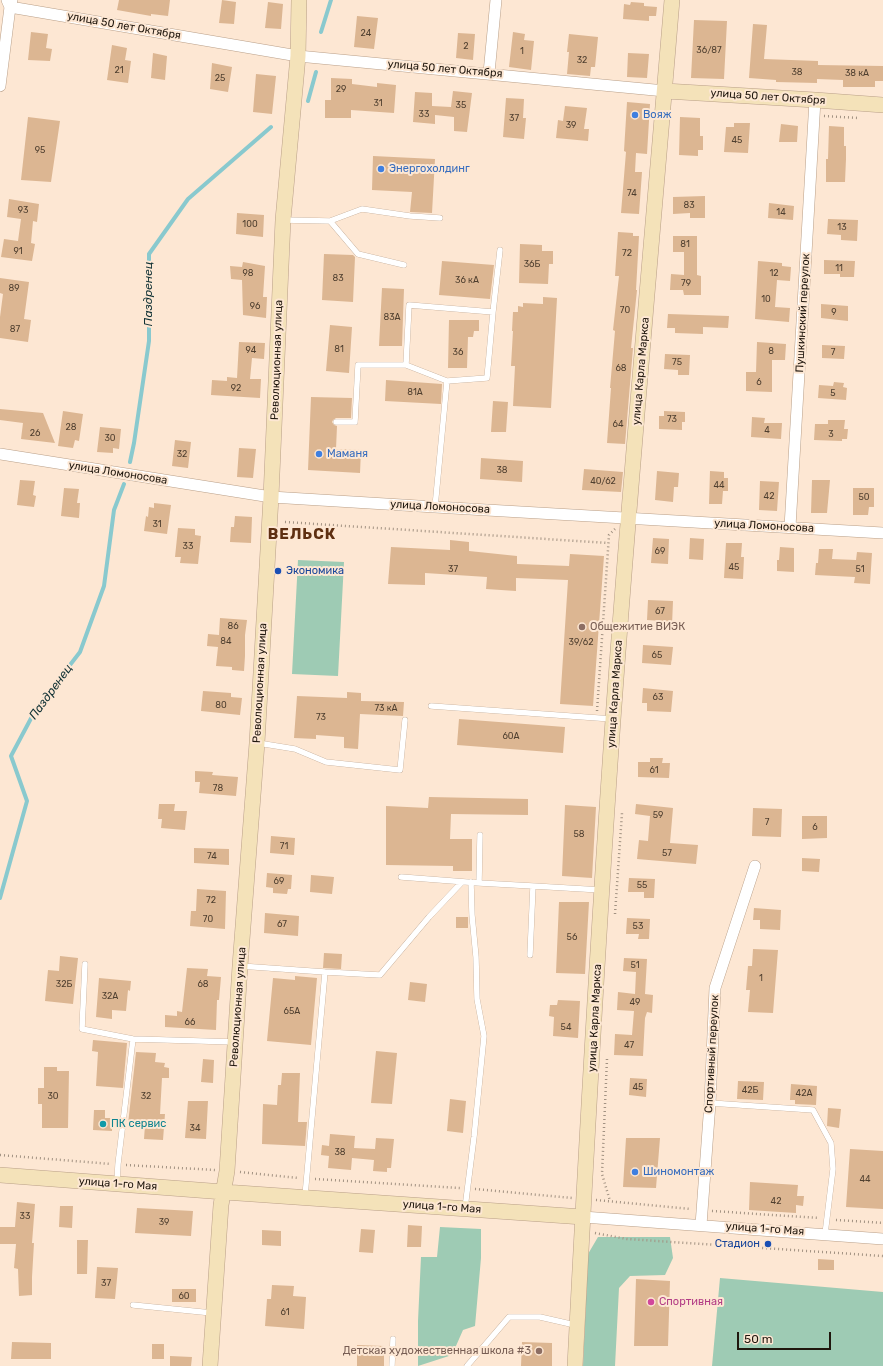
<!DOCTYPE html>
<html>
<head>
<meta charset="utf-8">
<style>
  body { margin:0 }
  #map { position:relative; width:883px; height:1366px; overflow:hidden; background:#fde7d3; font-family:Rubik,sans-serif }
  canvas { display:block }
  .scale { position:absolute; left:737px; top:1332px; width:94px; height:18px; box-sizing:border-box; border:2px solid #20170e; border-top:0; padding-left:5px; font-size:12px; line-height:14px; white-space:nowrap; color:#20170e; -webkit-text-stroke:3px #fde7d3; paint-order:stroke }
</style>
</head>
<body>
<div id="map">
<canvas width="883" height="1366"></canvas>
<div class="scale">50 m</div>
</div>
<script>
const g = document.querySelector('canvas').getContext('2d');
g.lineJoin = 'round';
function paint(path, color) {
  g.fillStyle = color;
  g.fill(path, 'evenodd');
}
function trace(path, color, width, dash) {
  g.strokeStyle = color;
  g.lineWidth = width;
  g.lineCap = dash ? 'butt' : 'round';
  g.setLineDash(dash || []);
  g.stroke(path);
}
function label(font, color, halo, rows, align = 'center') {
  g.font = font + ' Rubik,sans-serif';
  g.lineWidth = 4;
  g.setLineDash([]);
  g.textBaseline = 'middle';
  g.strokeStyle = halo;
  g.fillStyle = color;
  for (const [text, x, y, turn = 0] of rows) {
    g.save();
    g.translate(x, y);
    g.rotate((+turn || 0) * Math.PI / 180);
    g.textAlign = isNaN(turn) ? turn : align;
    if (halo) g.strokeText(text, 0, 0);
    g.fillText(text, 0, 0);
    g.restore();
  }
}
paint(new Path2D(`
  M298,560L344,562L338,676L292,674Z
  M440,1227L481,1229V1258L475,1326L463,1330L452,1355L418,1366V1321L421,1257H437Z
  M598,1237H670L673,1258L665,1275L630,1276L619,1288L615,1366H583L588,1254Z
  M720,1278L883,1292V1366H712Z`), '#9ecbb4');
trace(new Path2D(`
  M321,32L331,0
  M308,101L316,72
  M130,462L134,443L149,341V254L188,199L271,127
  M0,898L27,801L11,756L36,709L80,652L104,586L114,510L124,484`), '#89c9ce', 4);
paint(new Path2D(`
  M119,0H170L168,16L151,14V16L117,10Z
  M222,0L236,2L234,24L219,23Z
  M268,2L283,4L281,29L265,28Z
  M631,2L644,3V6L657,7L656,16H649V21L623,19L624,4L630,5Z
  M357,16L378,18L374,49L354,47Z
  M694,20L727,21L724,79L691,78Z
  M753,24L767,25L764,59L818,61V65L883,66V81H875V87H843V80L817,79V83L776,82V80L749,78Z
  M31,32L48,34L46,48L52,49L50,61L28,60Z
  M513,32L525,34L524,40L534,41L531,70L509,67Z
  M458,33L475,34L473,60L456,58Z
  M569,34L598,37L595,67H591L590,76L567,74L569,52H567Z
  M112,45L127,48L125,60L131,61L128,83L107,80Z
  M153,53L167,56L165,80L151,78Z
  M628,53L649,54L647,78L627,77Z
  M212,63L232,67L228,92L210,89Z
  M256,74L276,76L272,114L253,112Z
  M331,78L352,79V84L377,87V83L396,85L394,113L351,110V118H325V100H331Z
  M453,91L472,93L467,132L454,131V117L435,115V124L413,122L415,92L432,93V106L451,107Z
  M506,98L524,99L523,118H526L524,139L503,137Z
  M627,102L650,104L647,154L636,153L635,172H642L639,214L621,213L626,152L624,151Z
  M565,106L587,108L584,129H589L588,141L556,138L558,120L563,121Z
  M28,117L60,121L51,182L21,180Z
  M680,117L700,118V136H703V150H698V156L679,155Z
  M734,123H750L748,153L724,152L726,127H734Z
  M781,124L798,126L797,142H779Z
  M829,126L844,127V146H846V159L845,182H826V159H828Z
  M373,156L435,159L432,213L410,212L412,192L372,190Z
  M705,196V218H690V213L673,214V197Z
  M9,199L39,204L37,222L33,221L31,243L35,244L32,261L1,257L4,239L18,241L21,219L7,217Z
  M769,203L794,206L793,220L768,218Z
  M237,213L264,215L263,237L236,234Z
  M828,219L858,220L857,241L841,240V235L827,234Z
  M618,232L633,233V236H639L636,290H637L631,348H633L625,444L607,443L611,388H610L615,331L613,330L619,276H615Z
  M673,236H697V275L701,276V295H684L683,290H670L671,274L684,275V252H673Z
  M520,244L542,245V251H553V264H549L548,284L519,283Z
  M324,254L353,255L355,257L353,302L322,300Z
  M824,260L855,261L854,277H840V274H824Z
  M442,261L494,265L490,299L439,295Z
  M758,261L782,263V266L791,267L790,281L777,280L775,307L790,308L789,322L755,319Z
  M243,262L265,266L263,297H267L266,318L243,315L242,280L231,279L230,266L242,267Z
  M0,278L29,282L24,319L31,320L28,342L0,338V317L3,294L0,293Z
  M382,288L404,289L402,346H379Z
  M543,297L557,298L551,408L513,406L515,366H511L513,331H512L513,312H518V306L523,307V303L543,304Z
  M821,304L848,306V321L821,318Z
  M668,314L729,316L728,328L703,327V334L675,333V328H667Z
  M449,320H479V331H474L473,337H468L467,368H448Z
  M330,325L352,327L349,373L326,371Z
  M239,342L265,343L264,359L252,358L250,379H261L260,398L211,395L212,380L227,381V377L237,378Z
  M757,342L786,344L785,360H772V392L746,391V372H756Z
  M822,345L845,346L844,359L822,358Z
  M665,354L690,355L689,375H678V370L664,369Z
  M386,380L442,384L441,404L385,401Z
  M834,382L844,383L843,387L847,388L846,400L818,398L819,385L833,386Z
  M311,397L352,398L351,418H336L333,420L332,422L334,425L337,426L336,449L361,450L360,473L308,470Z
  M493,401L508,402L506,432H491Z
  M0,409L43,413L55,443L21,439L23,423L0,420Z
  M63,411L83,414L79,441L75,440L73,448L58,446Z
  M664,411L685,412V422H682V430L659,429V416H664Z
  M752,417L765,418L764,423H782L781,439L751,437Z
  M828,420H845L844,429H848L847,439H842V441L814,440L815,424H828Z
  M100,427L121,429L119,449L113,448V453L97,452Z
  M175,440L191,442L188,468L172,466Z
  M239,448L256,449L253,478L237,477Z
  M481,458L523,461L522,482L480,479Z
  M584,469L623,472L621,492L582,490Z
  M657,471L679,473L678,487H674L673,502L655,500Z
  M710,471L724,472V478H728V491H723L722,504H709Z
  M20,480L35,481L33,495L36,496L34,507L17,505Z
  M812,480H830L827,513H811Z
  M760,481L779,482L777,511L759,510Z
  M64,488L79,489L77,503H80L79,518L61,516Z
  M853,488H874V507H869L868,515H853Z
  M154,503L171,505L167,534L144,531L146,516L148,517L149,507L154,508Z
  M235,516L252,517L251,543L230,542L231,527H234Z
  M178,528L195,529V535L201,536L198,564L180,563L181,557H175Z
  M653,538L669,539L668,564L651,563Z
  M690,538L704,539L703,560L689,559Z
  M450,540L469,542V551L517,556V564L569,566L570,554L604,556L593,706L560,704L568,580L516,578V591L486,589L487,577L425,573V585L388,584L391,547L450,550Z
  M726,543H742L741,557H744L743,579L724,578Z
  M780,547L794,548V572L777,571V560H779Z
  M819,549H833L832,559L856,560L857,552L872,553L870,584L854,583L855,577L815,575L816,563H818Z
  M648,600L673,601L672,625L662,624V621L647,620Z
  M220,618L247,620L245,635V656L244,671L232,670V667L216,666L218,647L207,646L208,634L219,635Z
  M643,645L673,647L671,665L642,663Z
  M643,688L673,691L671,712L647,711V703H642Z
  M203,691L231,693V697L242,698L240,715L201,711Z
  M347,692L361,693V701L404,702L403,716L360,714L358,749L344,748V737L316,735V739L294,738L297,696L347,698Z
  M459,719L565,727L563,753L457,745Z
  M650,758H663L662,763H670L669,778L638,777V762H650Z
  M195,771L213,772L212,775L238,777L236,796L199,793L200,782H195Z
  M429,797L528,799V815L451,814L450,839H472V871H453V866L386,865V806L428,808Z
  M159,804H175L174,811H187L185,830L161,828L162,819H158Z
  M636,804L673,808L670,843L698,845L696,864L637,859L639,840L648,841L650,816L635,814Z
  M565,805L596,807L592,878L562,876Z
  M753,808L782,809L781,837L752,836Z
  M802,816H827V838L802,839Z
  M271,836L295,838L294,855L270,853Z
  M194,848L229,849V865L194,863Z
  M802,858L820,859L819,872L802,871Z
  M267,873L292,875L291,889H288L287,894L273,893V888L266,887Z
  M311,875L334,877L332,894L310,892Z
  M629,878L655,879L654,898H644V892H628Z
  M197,889L226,891L225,929L190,926L191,911H196Z
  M559,902H589L585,974L556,973Z
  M754,908L781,910L780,930L760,929V920H753Z
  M265,913L299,916L298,936L264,933Z
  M456,917H468V928H456Z
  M627,918L650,919L649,939H638L639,934H626Z
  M753,949L778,950L773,1013L748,1012L750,990H746L748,966H752Z
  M324,953L342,954L341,969L323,968Z
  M60,956L78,958L73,1004L45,1001L48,970L59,971Z
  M624,958L647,959L645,994L653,995L652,1013L647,1012L645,1018L643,1056L614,1055L615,1034L632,1035L634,1011L617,1010L618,992L635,994L636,972L623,971Z
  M187,968L208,969L207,976L221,977L219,1000H217L216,1030L165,1027V1015L177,1016V1011L182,1012Z
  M295,976L317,978L311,1045L267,1041L273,978L295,980Z
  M99,978L131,981L130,991L128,990L126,1011L112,1010V1019L96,1017Z
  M410,982L427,984L425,1002L408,1000Z
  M558,1000L580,1001L578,1038L553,1036L554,1017L549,1016L550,1005H557Z
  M93,1040L127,1043L123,1088L96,1086L98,1052L92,1051Z
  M376,1051L397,1053L392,1104L371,1103Z
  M136,1052L156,1053L155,1062L165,1063L164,1067L169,1068V1078H162L160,1114H165L163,1140L144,1139L145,1125L128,1124Z
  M203,1059L214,1060L213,1083L201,1082Z
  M44,1067H57V1071H69L68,1128H42V1104H38V1088H44Z
  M282,1073H300L298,1122H307L305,1146L262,1144L263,1104L277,1105L278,1085H281Z
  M630,1078L647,1079L646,1097L629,1095Z
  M738,1081L764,1082L763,1100L737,1099Z
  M791,1084L817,1086L816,1105L795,1104V1100H790Z
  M450,1099L466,1101L463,1133L447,1131Z
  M188,1101H208L206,1139L185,1138Z
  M828,1108L841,1109L839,1128L827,1126Z
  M94,1110H105V1118H112V1131L93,1130Z
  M330,1134L355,1136L354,1148L375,1149L376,1138L394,1139L391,1168H387V1172L373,1171L374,1160L352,1158L351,1170L328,1168L329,1156L321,1155L322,1145L329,1146Z
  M626,1138H660L656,1188L623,1187Z
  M850,1149L883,1151V1209L846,1207Z
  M750,1182L798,1185L797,1196H804L803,1206L796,1205V1213L749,1210Z
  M17,1202L35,1204L32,1243H34L32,1277V1295L19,1296L18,1269L14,1268L16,1244H0V1227H15Z
  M60,1206H73L72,1228L59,1227Z
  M137,1208L193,1211L191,1236L135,1233Z
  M408,1225L422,1226L421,1247H407Z
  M361,1229L375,1230L373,1253L359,1252Z
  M262,1230L281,1231V1246L262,1245Z
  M77,1240H88L87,1274H77Z
  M818,1259L834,1260V1270H818Z
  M97,1267L118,1268L115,1299L95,1298Z
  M636,1279L670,1281L668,1346H634Z
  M272,1285L294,1286L293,1296L306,1297L304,1329L265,1326L267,1299H271Z
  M172,1289H196V1302H172Z
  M12,1342L51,1343V1359H11Z
  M522,1342L552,1343V1366H521Z
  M152,1344H164V1359H152Z
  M357,1345L384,1346V1366H357Z
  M170,1356L192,1357L191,1366H170Z`), '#dcb692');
const lane = new Path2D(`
  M283,220L330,221L358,254L404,265
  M330,221L362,209L410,216L440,218
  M493,312L500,250
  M336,422H355L358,365H406
  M435,507L447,381L487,378L493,312L409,305L406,365L447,381
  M431,706L612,719
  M258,743L295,749L326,762L400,770L405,720
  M480,835L479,883L533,886L530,955
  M401,877L479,883
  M533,886L601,890
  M85,964L82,1029L133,1039L235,1042
  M240,966L325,972L305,1196
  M325,972L380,975L429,917L462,882
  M710,1103L813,1110L831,1143L833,1169L825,1234
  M117,1183L118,1164L133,1039
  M465,1208L474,1137L484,1036L477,999L476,957L472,915L471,882
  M133,1305L212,1313
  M392,1366L393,1339
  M467,1366L509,1317H540L575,1325`);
const street = new Path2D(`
  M12,0L10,7L298,56L665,91
  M489,73L496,0
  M0,86L10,7L7,0
  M0,454L271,497L435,507L883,533
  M790,527L815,100
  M583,1217L883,1239
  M701,1225L710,1103L715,988L755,866`);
const secondary = new Path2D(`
  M665,91L815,100L883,105
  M0,1175L224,1192L583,1217
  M210,1366L221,1205L227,1171L240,966L257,743L271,497L283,220L298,56L299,0
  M575,1366C586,1151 598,935 613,720C630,480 652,240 672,0`);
trace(lane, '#b99f88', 6);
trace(street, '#b99f88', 12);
trace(secondary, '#b99f88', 16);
trace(new Path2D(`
  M824,116L859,118
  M285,522L608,543
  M597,711L609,535L615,529
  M615,914L622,813
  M607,1059L602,1174L610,1201
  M0,1155L111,1164
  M126,1165L215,1170
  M240,1172L298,1178
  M315,1179L460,1188
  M475,1189L572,1198
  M596,1200L691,1209
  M712,1211L819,1218
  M836,1220L883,1223
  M595,1233L627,1239L883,1256`), '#a29282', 2.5, [1, 3]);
trace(lane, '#fff', 5.5);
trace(street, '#fff', 11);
trace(secondary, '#f4e2b9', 15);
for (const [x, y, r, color] of [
  [635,115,4,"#3f7fe0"],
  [381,169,4,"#3f7fe0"],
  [319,454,4,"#3f7fe0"],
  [278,571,4,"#1a4fb4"],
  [582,627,4,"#8d6e63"],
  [103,1124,4,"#0f9aa8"],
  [635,1172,4,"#3f7fe0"],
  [768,1244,4,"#1a4fb4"],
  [651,1302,4,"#d1479c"],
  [539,1351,4,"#8d6e63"]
]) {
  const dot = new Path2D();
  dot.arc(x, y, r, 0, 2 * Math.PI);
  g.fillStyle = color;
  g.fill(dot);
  trace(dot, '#fde7d3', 1.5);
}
label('9px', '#4f3f2f', null, [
  ["24",366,33],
  ["2",466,46],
  ["36/87",709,50],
  ["1",522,51],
  ["32",582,60],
  ["21",119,70],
  ["38",797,72],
  ["38 кА",857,73],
  ["25",220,78],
  ["29",341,89],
  ["31",378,103],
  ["35",461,105],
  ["33",424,114],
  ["37",514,118],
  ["39",571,125],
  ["45",737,140],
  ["95",40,150],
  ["74",632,193],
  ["83",689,205],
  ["93",23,210],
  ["14",781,212],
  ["100",250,224],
  ["13",842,227],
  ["81",685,244],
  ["91",18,251],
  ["72",627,253],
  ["36Б",532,264],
  ["11",839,268],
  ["98",248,273],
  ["12",774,273],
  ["83",338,278],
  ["36 кА",467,280],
  ["79",686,283],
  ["89",14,288],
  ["10",766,299],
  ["96",255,306],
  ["70",625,310],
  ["9",834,312],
  ["83А",392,317],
  ["87",15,329],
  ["81",339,349],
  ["94",251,350],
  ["8",771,351],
  ["36",458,352],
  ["7",833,352],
  ["75",677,362],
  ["68",621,368],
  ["6",759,382],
  ["92",236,388],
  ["81А",415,392],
  ["5",833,393],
  ["73",672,419],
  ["64",618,424],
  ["28",71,427],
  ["4",767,430],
  ["26",35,433],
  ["3",831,434],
  ["30",110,438],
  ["32",182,454],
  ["38",502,470],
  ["40/62",603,481],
  ["44",719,485],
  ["42",769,496],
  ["50",864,497],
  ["31",157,524],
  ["33",188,546],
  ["69",660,551],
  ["45",734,567],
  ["37",453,569],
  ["51",860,569],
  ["67",660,611],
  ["86",233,626],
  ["84",226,641],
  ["39/62",581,642],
  ["65",657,655],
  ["63",658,697],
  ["80",221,705],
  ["73 кА",386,708],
  ["73",321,717],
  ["60А",511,736],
  ["61",654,770],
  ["78",218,788],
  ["59",658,815],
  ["7",767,822],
  ["6",815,827],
  ["58",579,834],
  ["71",284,846],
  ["57",667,853],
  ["74",212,856],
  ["69",279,881],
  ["55",642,885],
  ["72",211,900],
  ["70",208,919],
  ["67",282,924],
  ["53",638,926],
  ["56",572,937],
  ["51",635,965],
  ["1",761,978],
  ["32Б",64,984],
  ["68",203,984],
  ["32А",110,996],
  ["49",635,1002],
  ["65А",292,1011],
  ["66",190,1022],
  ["54",566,1027],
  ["47",629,1045],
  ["45",638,1087],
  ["42Б",750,1090],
  ["42А",804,1093],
  ["30",53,1096],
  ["32",146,1096],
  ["34",195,1128],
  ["38",340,1152],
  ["44",865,1179],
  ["42",776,1201],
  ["33",25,1216],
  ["39",164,1222],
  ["37",106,1283],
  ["60",184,1296],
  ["61",285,1312]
]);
label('11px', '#20170e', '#fde7d3', [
  ["улица 50 лет Октября",124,26,10],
  ["улица 50 лет Октября",445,69,5],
  ["улица 50 лет Октября",768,97,4],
  ["Пушкинский переулок",803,313,-87],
  ["Революционная улица",277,360,-88],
  ["улица Карла Маркса",641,371,-85],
  ["улица Ломоносова",118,473,9],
  ["улица Ломоносова",440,507,3],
  ["улица Ломоносова",764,526,3],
  ["Революционная улица",260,683,-87],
  ["улица Карла Маркса",615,694,-86],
  ["Революционная улица",238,1007,-86],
  ["улица Карла Маркса",595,1018,-87],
  ["Спортивный переулок",712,1054,-87],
  ["улица 1-го Мая",118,1184,4],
  ["улица 1-го Мая",442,1207,4],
  ["улица 1-го Мая",765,1229,4]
]);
label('11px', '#366cbe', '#fde7d3', [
  ["Вояж",643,115],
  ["Энергохолдинг",389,169],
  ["Маманя",327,454],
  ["Шиномонтаж",643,1172]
], 'left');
label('11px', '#164399', '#fde7d3', [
  ["Экономика",286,571],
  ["Стадион",760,1244,"right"]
], 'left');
label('11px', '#785e54', '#fde7d3', [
  ["Общежитие ВИЭК",590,627],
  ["Детская художественная школа #3",531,1351,"right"]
], 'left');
label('11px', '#0d838f', '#fde7d3', [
  ["ПК сервис",111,1124]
], 'left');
label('11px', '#b23c85', '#fde7d3', [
  ["Спортивная",659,1302]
], 'left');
label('italic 12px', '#103134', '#fde7d3', [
  ["Паздренец",149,294,-90],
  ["Паздренец",51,692,-54]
]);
g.letterSpacing = '1px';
label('bold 15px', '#5e2f11', '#fde7d3', [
  ["ВЕЛЬСК",302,535]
]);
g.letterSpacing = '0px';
</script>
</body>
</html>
